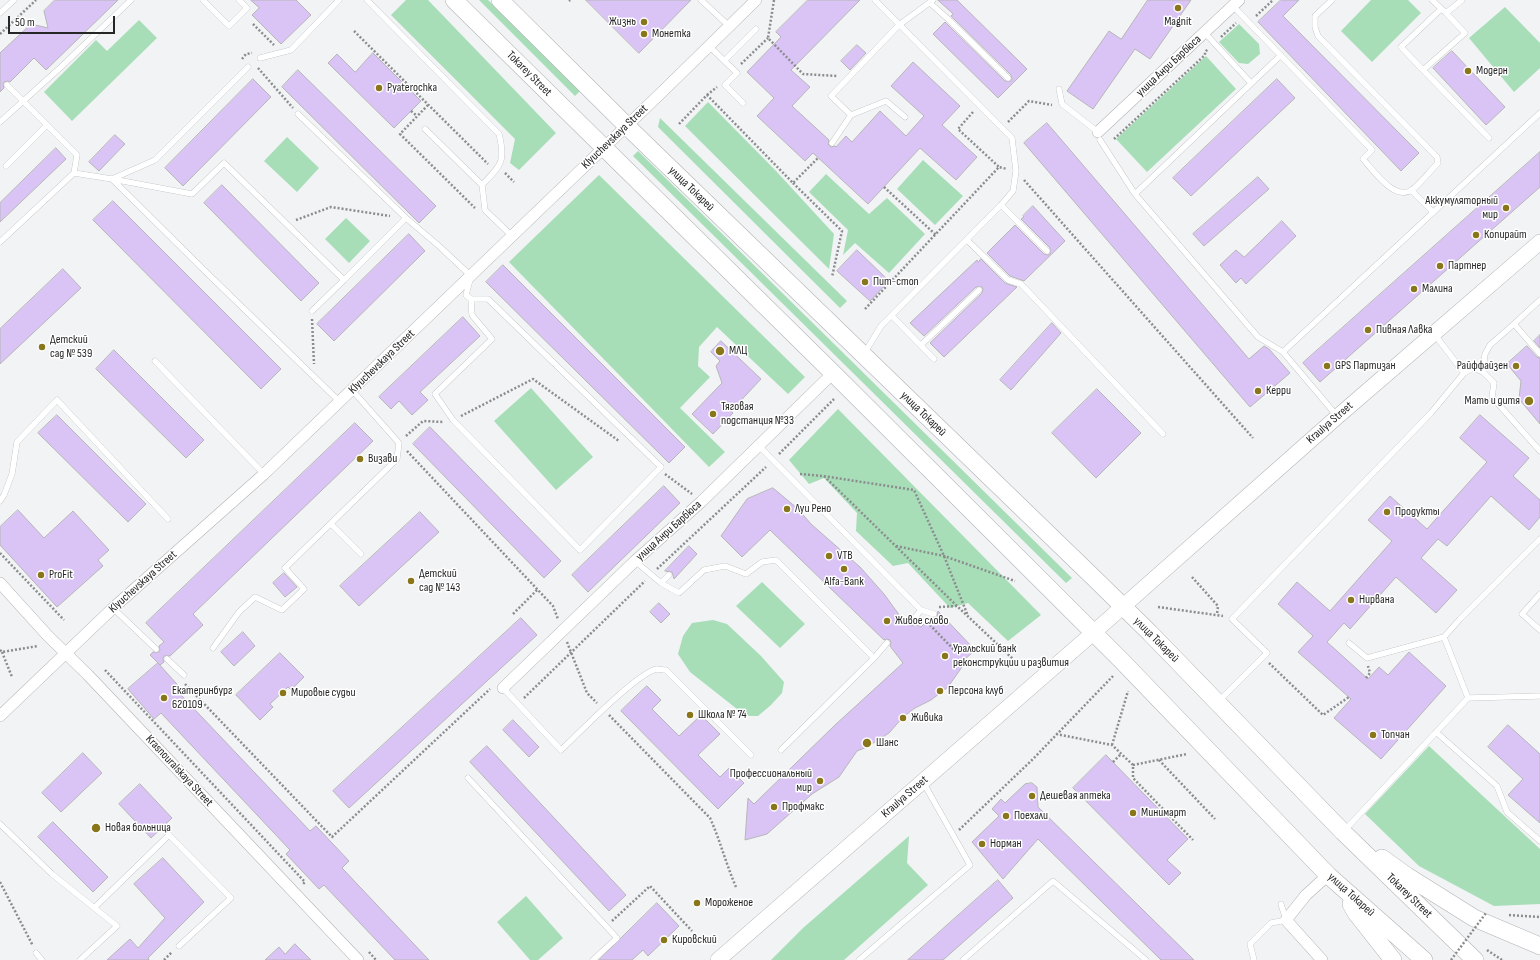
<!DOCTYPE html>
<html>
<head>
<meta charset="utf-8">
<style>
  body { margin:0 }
  #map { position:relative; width:1540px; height:960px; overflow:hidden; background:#f1f3f5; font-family:"Sofia Sans Condensed",sans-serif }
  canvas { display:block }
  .scale { position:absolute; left:8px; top:16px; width:107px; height:18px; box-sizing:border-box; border:2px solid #262627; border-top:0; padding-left:5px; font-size:12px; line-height:14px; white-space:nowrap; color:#262627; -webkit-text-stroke:3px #fff; paint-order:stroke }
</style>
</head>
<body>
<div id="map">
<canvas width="1540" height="960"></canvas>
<div class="scale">50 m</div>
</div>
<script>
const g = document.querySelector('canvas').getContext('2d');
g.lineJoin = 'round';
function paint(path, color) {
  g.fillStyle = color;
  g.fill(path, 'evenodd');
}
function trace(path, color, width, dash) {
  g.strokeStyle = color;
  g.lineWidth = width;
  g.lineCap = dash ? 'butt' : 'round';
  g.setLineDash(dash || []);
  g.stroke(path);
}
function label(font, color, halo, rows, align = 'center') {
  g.font = font + ' "Sofia Sans Condensed",sans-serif';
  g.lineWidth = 3;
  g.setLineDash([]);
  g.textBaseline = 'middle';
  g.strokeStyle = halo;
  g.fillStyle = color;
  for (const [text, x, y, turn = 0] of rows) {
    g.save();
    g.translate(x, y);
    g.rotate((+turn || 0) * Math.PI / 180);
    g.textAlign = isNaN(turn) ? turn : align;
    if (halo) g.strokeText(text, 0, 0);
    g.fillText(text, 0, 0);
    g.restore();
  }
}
paint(new Path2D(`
  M406,0H428L556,133L519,170L510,163L515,139L391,15Z
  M479,0H488L581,90L575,96Z
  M1371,0H1408L1421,13L1372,62L1341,31Z
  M1505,7L1540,43V68L1514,92L1469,38Z
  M139,20L157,38L72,121L44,92L96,40L107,51Z
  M1239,24L1259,44L1260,54L1248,64L1239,63L1219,42Z
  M1206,56L1236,89L1147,172L1116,139Z
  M708,102L776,171L834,234L829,269L685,126Z
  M660,118L847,301L840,308L658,127Z
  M287,137L319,168L297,192L264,161Z
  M638,151L1072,578L1066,583L633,156Z
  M923,160L963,196L935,225L897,189Z
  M826,174L869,214L887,198L925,234L889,273L855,243L843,255L848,230L809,192Z
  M599,175L805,377L788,394L717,327L699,347L698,366L710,377L680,408L725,452L709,467L509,262Z
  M346,218L370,241L349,263L325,239Z
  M531,388L593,457L556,490L494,421Z
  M838,409L1041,615L1008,641L968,603L950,608L908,563L893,566L856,531L857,513L824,478L809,484L789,460Z
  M762,582L805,624L780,648L736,606Z
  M713,620L727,624L761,656L784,682L782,693L771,705L758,716H749L737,709L690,672L678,654L683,636L692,623Z
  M1429,746L1540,849V904L1494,906L1419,866L1365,814Z
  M909,836L907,863L928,885L844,960H771L803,928Z
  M526,896L563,938L538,960H530L497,922Z`), '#a7deb8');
const building = new Path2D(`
  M55,0H118L46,70L34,58L10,82L8,81L4,82L3,84L4,88L0,92V53L31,24L48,28L44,11Z
  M251,0H296L311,15L281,44L252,15L259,8Z
  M586,0H691L639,53Z
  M808,0H860L791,70L810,87L792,106L829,140L828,144L831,147L835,146L836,147L846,136L852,142L880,111L906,136L924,116L891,86L913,62L960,106L942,125L977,157L956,180L920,148L868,204L813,153L805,161L757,116L774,98L747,72L781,37L776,32Z
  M938,0H957L1027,69L998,98L933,34L945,22L1005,81H1011L1012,79L1011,75L951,16L953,14Z
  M1148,0H1191L1150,59L1135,49L1093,109L1067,91L1109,31L1121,39Z
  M1281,0H1299L1283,16L1419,153L1401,171L1258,22Z
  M857,45L866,53L850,70L841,61Z
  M1452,51L1505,107L1486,125L1433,68Z
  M373,53L421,101L394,128L328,63L337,54L355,72Z
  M298,70L436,206L419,223L282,87Z
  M253,79L271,97L183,186L165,168Z
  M1277,79L1295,98L1191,196L1173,178Z
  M1047,123L1249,359L1264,346L1269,349L1290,373L1250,407L1024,143Z
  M115,135L125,144L99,171L89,162Z
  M56,148L66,159L0,222V203Z
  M1540,152V187L1320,382L1303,363Z
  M1258,177L1269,189L1204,246L1193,234Z
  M222,185L319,283L301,301L204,203Z
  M113,201L281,369L261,389L93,220Z
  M1033,206L1065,241L1024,281L1010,276L987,253L1015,225L1044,254L1048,255L1050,254V248L1021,219L1024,217L1023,216Z
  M1282,221L1296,236L1246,284L1241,278L1236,283L1220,265L1236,250L1244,257Z
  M409,234L425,251L334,341L317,324Z
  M857,250L889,281L870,301L837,271Z
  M981,259L1005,283L1017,287L944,357L930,343L982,293L983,289L982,287H976L924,336L910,323L977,260L978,262Z
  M503,265L685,447L669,463L486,282Z
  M63,269L81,288L0,364V329Z
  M463,317L480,336L420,392L428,400L412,415L399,401L391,409L379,397Z
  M1052,323L1061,333L1011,390L1000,380Z
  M1540,335V348L1534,341Z
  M721,341L761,379L731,411L733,413L713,434L692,414L722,383L716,366L720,361L711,352Z
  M1527,346L1537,357L1540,358V424L1519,399L1521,381L1507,364Z
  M114,350L204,440L186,458L96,369Z
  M1097,389L1141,433L1096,478L1052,433Z
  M57,415L146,504L128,522L38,433Z
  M1480,415L1529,458L1513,476L1540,500V517L1529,530L1491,496L1447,546L1438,539L1421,558L1457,590L1436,613L1396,577L1350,629L1344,623L1327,642L1368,679L1379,667L1388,675L1409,652L1446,686L1381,759L1334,718L1351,699L1298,652L1313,636L1278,604L1297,582L1330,611L1392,541L1368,520L1390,496L1427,529L1487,462L1460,438Z
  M355,423L373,441L193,614L203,625L170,656H164L163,658L164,662L160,665L150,655L153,652H159L160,650L159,646L164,642L146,623Z
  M430,427L561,561L544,578L413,444Z
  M664,486L680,503L588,592L572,575Z
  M773,488L798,509L811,524L860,567L884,594L900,616L907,620V623L909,625L912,626L915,624L921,627L931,617L935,618L937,617L938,611L975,650L960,664L962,667L948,687L931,700L915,708L903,717L889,733L867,747L857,751L839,777L812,794L767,834L745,840L748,798L754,804L835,725L903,663L890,646L891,643L890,640L887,639L884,640L770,530L742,557L721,536L747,499Z
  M18,510L44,538L73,511L109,550L98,560L103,566L57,607L0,545V527Z
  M420,512L439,532L359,606L340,586Z
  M689,546L697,554L674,579L672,572L665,571Z
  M284,573L297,587L285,597L273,583Z
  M659,603L670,614L661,623L650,612Z
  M521,618L537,635L349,808L333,791Z
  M243,632L255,646L234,666L221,652Z
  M280,653L304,677L291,690L288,687L270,704L273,707L260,720L236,695Z
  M158,663L184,692L181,695L310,831L316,826L349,861L342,868L429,960H395L324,885L319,889L286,854L290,850L161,713L154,719L128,689Z
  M647,686L661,700L652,709L679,736L701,715L720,734L698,755L720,777L729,768L744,783L718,809L621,711Z
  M513,720L539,747L529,757L503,730Z
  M1508,725L1540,754V823L1508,795L1523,779L1488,747Z
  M487,746L626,895L609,911L470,762Z
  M83,753L102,773L61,812L42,793Z
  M1106,755L1188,839L1167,860L1181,873L1169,885L1073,788Z
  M1032,783L1037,787L1038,807L1194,960H1161L1038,839L1003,879L972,842L999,816L992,809L1001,799L1005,803L1025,784Z
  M140,784L172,818L151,838L119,804Z
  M53,822L108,877L93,892L38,837Z
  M163,858L204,902L148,958L149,960H107L130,939L138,948L165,918L134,884Z
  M998,880L1013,898L943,960H908Z
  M657,903L679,926L648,956L643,950L632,960H599Z
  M295,944L311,960H265L279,947L285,954Z`);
paint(building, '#dac4f6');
trace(building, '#b6b5b7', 1);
const lane = new Path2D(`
  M203,0L229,26L247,8L239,0
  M367,0L499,134C506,162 501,165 482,185L485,210L512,236
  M701,0L729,26
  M1432,0L1446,13L1462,0
  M930,3L948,19L1008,78
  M1233,6L1372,150L1363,159C1374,171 1394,201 1412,190C1419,185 1431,170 1438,163L1437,157L1318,36L1315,27V16L1332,0
  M0,13L14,0
  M1446,13L1465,33L1423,70L1489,138
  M1205,33L1251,83
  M709,46L737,73L725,85L743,103
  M260,58L291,50L339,0
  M725,60L756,29
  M1423,70L1401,47L1441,9
  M7,85L77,155L74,173L112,179L155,160L248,67
  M1059,89L1062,104L1098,132
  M298,114L406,218L439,246L471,276L466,295L471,299H488L661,467L580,550L453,420L435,394L492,339L472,315L471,299
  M905,117L886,101L851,115L831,96L899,25L933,0
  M0,122L61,67L131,0
  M425,129L482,185
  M1100,140L1135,194L1258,337L1283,352L1337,416
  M832,143L851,115
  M6,166L47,125
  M112,179L192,194L224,163L344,280L406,218
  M112,179L206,272L340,402
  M1411,190L1433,212
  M1135,194L1281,55
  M1001,205L1047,251
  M967,240L1008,280L1021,284L1163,434
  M0,242L74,173
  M1540,300L1514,324L1540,354
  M312,311L344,280
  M892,316L934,359
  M1435,335L1464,373
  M921,345L979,290
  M1283,352L1540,113
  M864,354L881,326L1001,205L1013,191L1016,171L1012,138L875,0
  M155,361L264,474
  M1483,372L1485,354L1490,345L1514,324
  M759,446L921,610L934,614
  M0,501L4,495L12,474L17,442L57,400L168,519
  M331,524L361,554
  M635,561L661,583L679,593L704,570L725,566L746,574L762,562L776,560L874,658L781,750
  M661,583L669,575
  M1540,594L1522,614L1540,630
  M113,608L156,649
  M911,622L921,610
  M1349,643L1367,658L1444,637
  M213,648L239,612L255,597L282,610L304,589L285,568L397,459L399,443L352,390
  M874,658L887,643
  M167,659L184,675
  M503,688L561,750C578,734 638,672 657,669C659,669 663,670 666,670L751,755
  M1468,698L1444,637L1460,619L1540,539
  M1219,701L1267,653L1232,619L1431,413L1464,373L1473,368L1483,372L1494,383L1492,397L1540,451
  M1436,732L1497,786L1507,812L1540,841
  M468,778L617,938L593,960
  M0,824L52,874L117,926L80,960
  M1344,831L1468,698L1540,696
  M95,907L169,835L231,898L179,946
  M36,953L42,960
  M859,960L970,865L923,782
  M963,960L1053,881L1146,960
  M1254,960L1250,944L1271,923L1286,920L1281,904`);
const street = new Path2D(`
  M1098,132L1239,0
  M0,583L48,636L88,675L358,960
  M503,688L635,561L701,502L833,373
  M0,716L113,608L264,474L662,92L756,0
  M1322,960L1286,920L1306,895L1328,875`);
const secondary = new Path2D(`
  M718,960L1093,633L1337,417L1540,242`);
const primary = new Path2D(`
  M454,0L833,373L1121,660L1328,875L1424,960
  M500,0L635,134L1094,578L1150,633L1343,832L1475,960
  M1382,858L1407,876L1474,918L1540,946
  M1351,904L1356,913L1393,960`);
trace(lane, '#b1b2b4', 6);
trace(street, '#b1b2b4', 12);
trace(secondary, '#b1b2b4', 16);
trace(primary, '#b1b2b4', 18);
trace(new Path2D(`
  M774,0L768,38L803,74L837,76
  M569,1L570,0
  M1256,16L1273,0
  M253,24L274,45
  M354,31L488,164
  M0,34L36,0
  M1221,37L1236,23
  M242,59L246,54L252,53
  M741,64L768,38
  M258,68L293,108
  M707,95L717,87
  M428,105L400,134L475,208
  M411,111L417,116
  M973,112L958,129L999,167
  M1008,122L1029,101L1052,105
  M679,124L707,95L793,183L818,158
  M1114,139L1205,55V52L1208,49
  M505,173L514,182
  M1024,180L1253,438
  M793,183L842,231L832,277
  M884,187L936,235
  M296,220L331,207L390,216
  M865,309L999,167L1007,169
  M312,319L314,364
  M461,416L533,379L619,441
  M406,436L423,421L443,422
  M407,451L553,606L558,619
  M779,454L834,399
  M665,474L692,494
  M800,474L823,476L914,490L944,556L968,616
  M824,476L957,606
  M896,546L944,556L1015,581
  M0,553L64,620
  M657,569L766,467
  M1192,577L1218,606L1217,614
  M939,607L957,606L1013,659
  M1158,607L1223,616
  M513,614L537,590
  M927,622L959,655
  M567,642L587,693L597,703
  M0,650L2,652L38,646
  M2,652L12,677
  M1269,663L1323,715L1349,697
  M105,670L305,882L302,885
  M1366,678L1370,673L1368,666
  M185,684L332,837L490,689
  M524,698L645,581
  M609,715L710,818C720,840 726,864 736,887
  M1056,734L1112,745L1133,765V778L1193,840
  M1112,745L1128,691
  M1159,760L1215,819
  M1113,762L1121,754
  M1133,765L1187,754
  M959,830L1033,759L1113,676
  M0,882L33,946
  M1509,915L1540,917
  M612,921L650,886L692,931
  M1487,950L1502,960
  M369,952L376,960
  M164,960L172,952`), '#8b8c8e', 2.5, [2, 2]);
trace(lane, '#fff', 5.5);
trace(street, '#fff', 11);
trace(secondary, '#fff', 15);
trace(primary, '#fff', 17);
trace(new Path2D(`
  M1451,960L1486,913`), '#8b8c8e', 2.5, [2, 2]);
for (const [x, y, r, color] of [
  [1178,8,4,"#8a761a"],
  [644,22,4,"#8a761a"],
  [644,34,4,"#8a761a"],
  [1468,71,4,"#8a761a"],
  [379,88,4,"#8a761a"],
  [1506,208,4,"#8a761a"],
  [1476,235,4,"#8a761a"],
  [1440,266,4,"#8a761a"],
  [865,282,4,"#8a761a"],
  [1414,289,4,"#8a761a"],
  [1368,330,4,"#8a761a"],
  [42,347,4,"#8a761a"],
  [720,351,5,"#8a761a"],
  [1327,366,4,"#8a761a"],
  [1516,366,4,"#8a761a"],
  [1258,391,4,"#8a761a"],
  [1529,401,5,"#8a761a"],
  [713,414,4,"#8a761a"],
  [360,459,4,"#8a761a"],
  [787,509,4,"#8a761a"],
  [1387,512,4,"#8a761a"],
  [829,556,4,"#8a761a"],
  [844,569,4,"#8a761a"],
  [41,575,4,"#8a761a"],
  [411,581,4,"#8a761a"],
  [1351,600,4,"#8a761a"],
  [887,621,4,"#8a761a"],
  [945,656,4,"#8a761a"],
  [940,691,4,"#8a761a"],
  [283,693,4,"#8a761a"],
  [164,698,4,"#8a761a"],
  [690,715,4,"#8a761a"],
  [903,718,4,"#8a761a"],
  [1373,735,4,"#8a761a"],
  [867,743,5,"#8a761a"],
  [820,781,4,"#8a761a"],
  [1032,796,4,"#8a761a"],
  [774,807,4,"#8a761a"],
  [1133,813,4,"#8a761a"],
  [1006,816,4,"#8a761a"],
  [96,828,5,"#8a761a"],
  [982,844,4,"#8a761a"],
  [697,903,4,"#8a761a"],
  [664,940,4,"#8a761a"]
]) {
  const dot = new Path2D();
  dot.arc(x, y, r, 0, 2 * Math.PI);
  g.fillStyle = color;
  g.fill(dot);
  trace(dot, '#fff', 1.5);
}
label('12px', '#262627', '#fff', [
  ["Жизнь",636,22,"right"],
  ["Magnit",1178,22,"center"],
  ["Монетка",652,34],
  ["Модерн",1476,71],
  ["Pyaterochka",387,88],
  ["Аккумуляторный",1498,201,"right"],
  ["мир",1498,215,"right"],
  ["Копирайт",1484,235],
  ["Партнер",1448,266],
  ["Пит-стоп",873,282],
  ["Малина",1422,289],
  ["Пивная Лавка",1376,330],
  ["Детский",50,340],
  ["сад № 539",50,354],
  ["МЛЦ",729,351],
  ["GPS Партизан",1335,366],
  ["Райффайзен",1508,366,"right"],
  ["Керри",1266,391],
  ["Мать и дитя",1520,401,"right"],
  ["Тяговая",721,407],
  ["подстанция №33",721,421],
  ["Визави",368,459],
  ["Луи Рено",795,509],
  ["Продукты",1395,512],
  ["VTB",837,556],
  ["Детский",419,574],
  ["сад № 143",419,588],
  ["ProFit",49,575],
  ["Alfa-Bank",844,582,"center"],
  ["Нирвана",1359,600],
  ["Живое слово",895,621],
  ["Уральский банк",953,649],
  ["реконструкции и развития",953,663],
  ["Екатеринбург",172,691],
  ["620109",172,705],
  ["Персона клуб",948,691],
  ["Мировые судьи",291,693],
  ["Школа № 74",698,715],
  ["Живика",911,718],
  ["Топчан",1381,735],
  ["Шанс",876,743],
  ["Профессиональный",812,774,"right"],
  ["мир",812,788,"right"],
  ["Дешевая аптека",1040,796],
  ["Профмакс",782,807],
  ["Минимарт",1141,813],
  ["Поехали",1014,816],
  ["Новая больница",105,828],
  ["Норман",990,844],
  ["Мороженое",705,903],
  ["Кировский",672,940]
], 'left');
label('12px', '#262627', '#fff', [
  ["улица Анри Барбюса",1169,66,-43],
  ["Tokarey Street",529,74,45],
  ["Klyuchevskaya Street",615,137,-44],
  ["улица Токарей",691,189,44],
  ["Klyuchevskaya Street",382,362,-44],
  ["улица Токарей",923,414,44],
  ["Kraulya Street",1330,423,-41],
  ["улица Анри Барбюса",669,531,-42],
  ["Klyuchevskaya Street",143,582,-42],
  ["улица Токарей",1156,640,45],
  ["Krasnouralskaya Street",179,771,47],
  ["Kraulya Street",905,797,-41],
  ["улица Токарей",1351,895,42],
  ["Tokarey Street",1409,896,44]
]);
</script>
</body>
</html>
